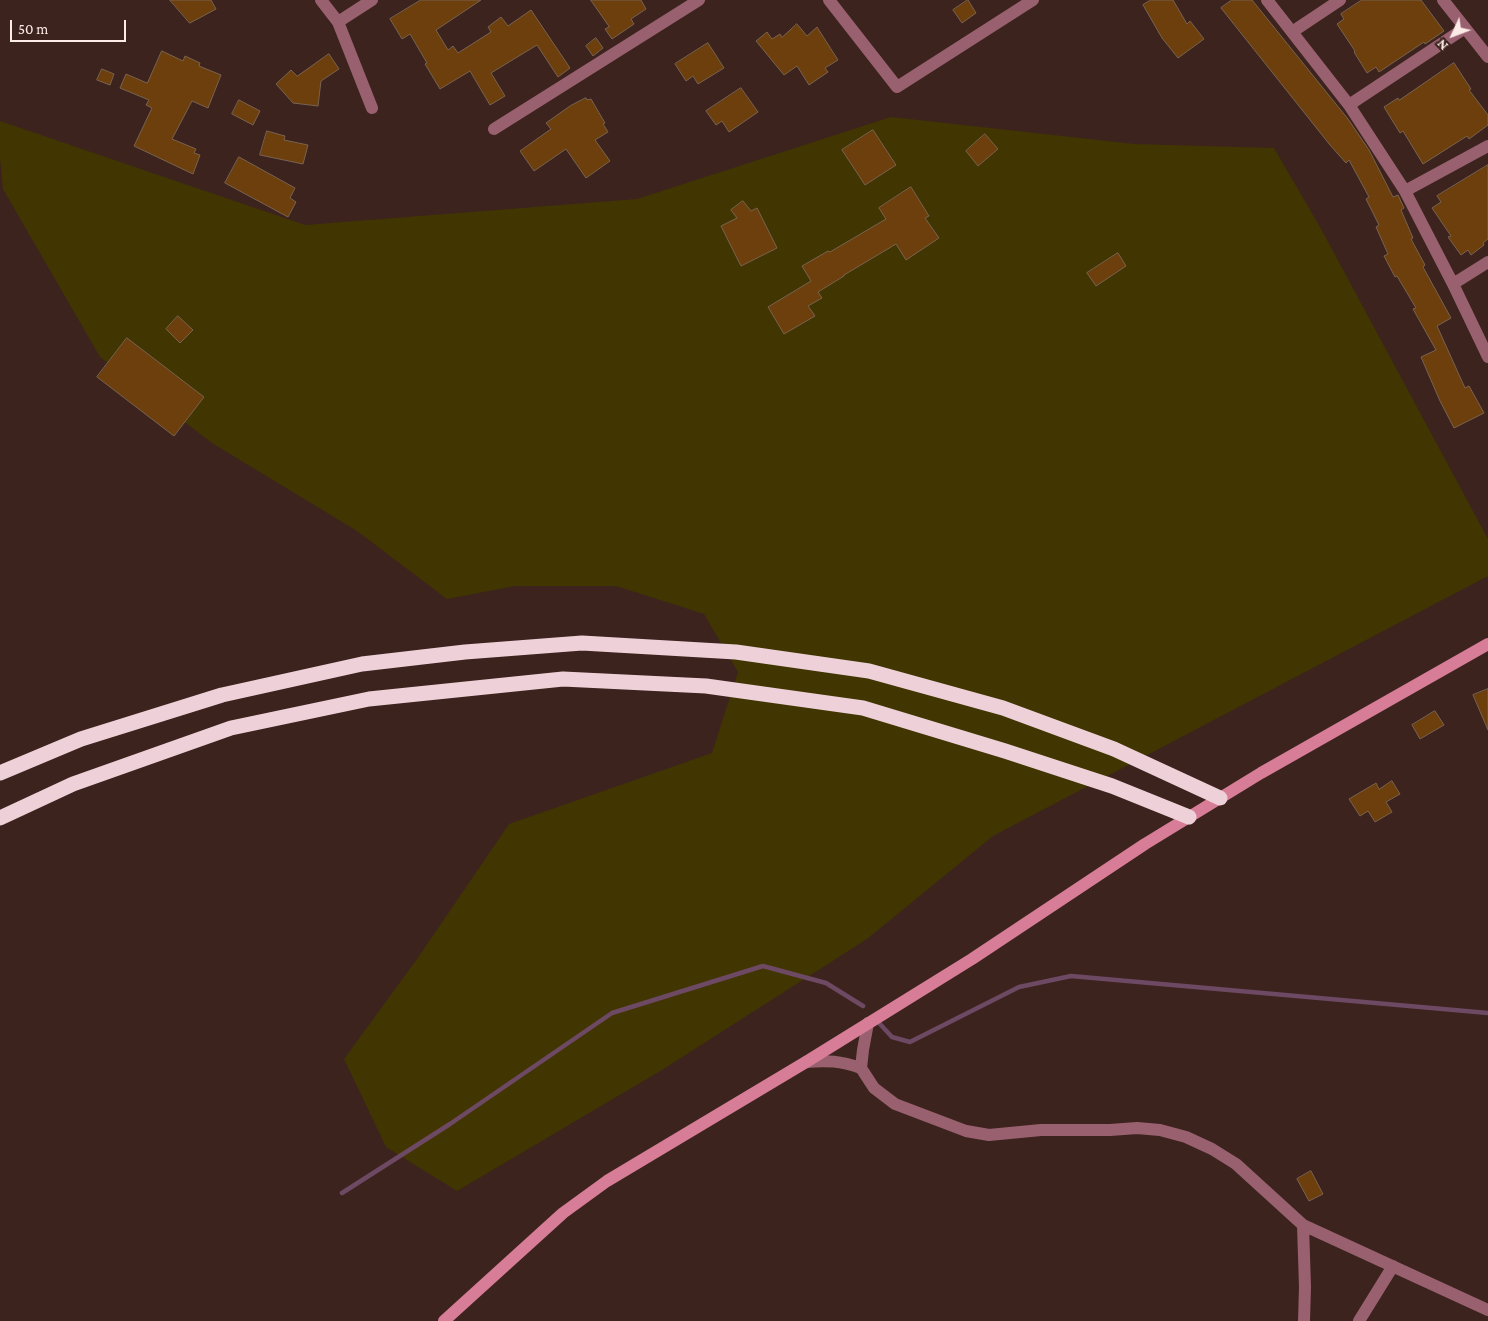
<!DOCTYPE html>
<html>
<head>
<meta charset="utf-8">
<style>
  body { margin:0 }
  #map { position:relative; width:1488px; height:1321px; overflow:hidden; background:#3c231e; font-family:"Crimson Pro",serif }
  canvas { display:block }
  .north { position:absolute; left:1428px; top:10px; width:50px; height:50px; -webkit-text-stroke:4px #3c231e; paint-order:stroke; rotate:227deg; font-size:14px; font-weight:700; line-height:20px; text-align:center; color:#fdebe7 }
  .north::after { content:''; display:block; margin:auto; width:18px; height:22px; background:#fdebe7; clip-path:polygon(50% 0,100% 100%,50% 72%,0 100%) }
  .scale { position:absolute; left:10px; top:20px; width:116px; height:22px; box-sizing:border-box; border:2px solid #fdebe7; border-top:0; padding-left:6px; font-size:15px; line-height:18px; white-space:nowrap; color:#fdebe7; -webkit-text-stroke:4px #3c231e; paint-order:stroke }
</style>
</head>
<body>
<div id="map">
<canvas width="1488" height="1321"></canvas>
<div class="north">N</div>
<div class="scale">50 m</div>
</div>
<script>
const g = document.querySelector('canvas').getContext('2d');
g.lineJoin = 'round';
function paint(path, color) {
  g.fillStyle = color;
  g.fill(path, 'evenodd');
}
function trace(path, color, width, dash) {
  g.strokeStyle = color;
  g.lineWidth = width;
  g.lineCap = dash ? 'butt' : 'round';
  g.setLineDash(dash || []);
  g.stroke(path);
}
paint(new Path2D(`
  M891,117L1134,144L1274,148L1320,227L1488,539V576L993,836L867,939L662,1070L457,1191L386,1147L344,1059L417,959L509,824L712,753L738,672L704,614L616,586H515L447,599L357,531L212,443L100,357L3,189L0,158V121L305,225L637,199Z`), '#413502');
trace(new Path2D(`
  M880,1024L892,1037L910,1042L1019,987L1071,976L1488,1013
  M342,1193L450,1124L612,1013L763,966L826,983L863,1006`), '#6d4964', 4.5);
const building = new Path2D(`
  M170,0H211L216,9L190,23Z
  M421,0H481L436,30L448,50L453,46L458,53L491,32L488,27L501,17L508,26L531,10L570,68L558,77L537,45L491,73L505,96L490,105L470,71L440,89L425,64L427,63L410,34L402,39L390,19Z
  M591,0H641L646,9L631,19L634,24L612,39L605,29L609,27Z
  M968,0L976,13L962,23L953,10Z
  M1151,0H1173L1187,24L1190,21L1204,39L1178,58L1162,38L1143,5Z
  M1232,0H1252L1348,119L1369,150L1393,197L1398,195L1404,208L1401,210L1413,238L1411,239L1425,265L1423,267L1451,318L1437,326L1465,388L1469,386L1484,413L1454,428L1440,401L1421,357L1436,350L1413,309L1416,308L1397,276L1395,277L1384,256L1388,254L1376,227L1379,225L1366,199L1369,197L1349,160L1346,163L1330,145L1221,8Z
  M1362,0H1421L1444,31L1425,44L1424,42L1379,72L1376,67L1367,73L1354,52L1355,51L1337,24L1344,19L1341,14Z
  M797,24L807,36L817,27L838,60L825,68L828,72L809,85L797,66L784,75L756,41L767,32L772,39L780,34L782,37Z
  M596,38L603,48L593,56L586,46Z
  M708,43L724,68L698,84L693,76L686,81L675,64Z
  M162,51L183,61L185,56L200,63L199,66L221,75L208,108L192,101L172,139L196,149L194,153L200,155L193,174L134,146L152,108L146,105L149,100L120,88L126,74L147,83Z
  M329,54L339,69L321,81L318,106L293,103L276,84L291,70L297,76Z
  M1454,63L1471,89L1469,90L1488,115V125L1469,139L1467,136L1423,164L1403,131L1400,133L1384,107L1398,98L1399,100Z
  M102,69L114,74L110,85L97,80Z
  M741,88L758,112L729,132L722,121L716,125L706,111Z
  M586,98L587,100L591,99L605,123L603,124L608,132L595,140L610,161L586,178L566,149L534,171L520,151L551,129L546,123L570,106Z
  M239,100L260,111L253,125L232,114Z
  M873,130L896,165L865,185L842,150Z
  M267,131L285,136L284,140L308,145L303,164L260,155Z
  M985,134L998,149L978,166L966,151Z
  M239,157L295,188L290,198L296,202L288,217L225,183Z
  M1488,165V239L1483,243L1484,245L1471,255L1468,250L1461,255L1448,237L1451,236L1432,208L1441,202L1437,196Z
  M911,187L929,216L925,218L939,238L906,260L896,244L844,275V276L818,292L822,298L808,306L815,316L784,334L768,307L811,281L802,266L828,251L830,252L886,219L879,208Z
  M743,201L751,211L757,208L777,248L741,266L721,226L737,218L731,210Z
  M1118,253L1126,266L1096,286L1087,273Z
  M178,316L193,330L180,343L166,329Z
  M127,338L204,397L174,436L97,377Z
  M1488,689V730L1473,695Z
  M1435,711L1444,725L1420,739L1412,725Z
  M1392,781L1400,794L1386,802L1392,812L1375,822L1368,811L1360,816L1349,799L1376,783L1379,789Z
  M1311,1171L1323,1194L1309,1201L1297,1179Z`);
paint(building, '#6c3f0c');
trace(building, '#796350', 1);
trace(new Path2D(`
  M321,0L338,22L372,108
  M829,0L897,87L1033,0
  M1267,0L1349,105L1405,191L1453,284L1488,357
  M1443,0L1488,57
  M338,22L372,0
  M1292,32L1340,0
  M1349,105L1465,28
  M494,129L699,0
  M1405,191L1488,146
  M1453,284L1488,262
  M868,1023L863,1050L861,1068L874,1088L895,1104L966,1131L989,1135L1041,1130H1110L1137,1128L1160,1130L1186,1137L1212,1149L1236,1164L1303,1225L1488,1310
  M806,1062C828,1060 840,1061 861,1068
  M1303,1225L1305,1287L1304,1321
  M1359,1321L1393,1266`), '#996170', 12);
trace(new Path2D(`
  M444,1321L563,1213L607,1181L806,1062L972,959L1145,844L1261,773L1488,644`), '#d77d97', 12);
trace(new Path2D(`
  M0,773L81,739L222,695L362,664L465,652L582,643L736,652L869,671L1003,708L1114,749L1220,798
  M0,818L73,784L231,728L369,699L563,679L706,686L863,708L1005,751L1112,786L1189,817`), '#eed1d8', 15);
</script>
</body>
</html>
